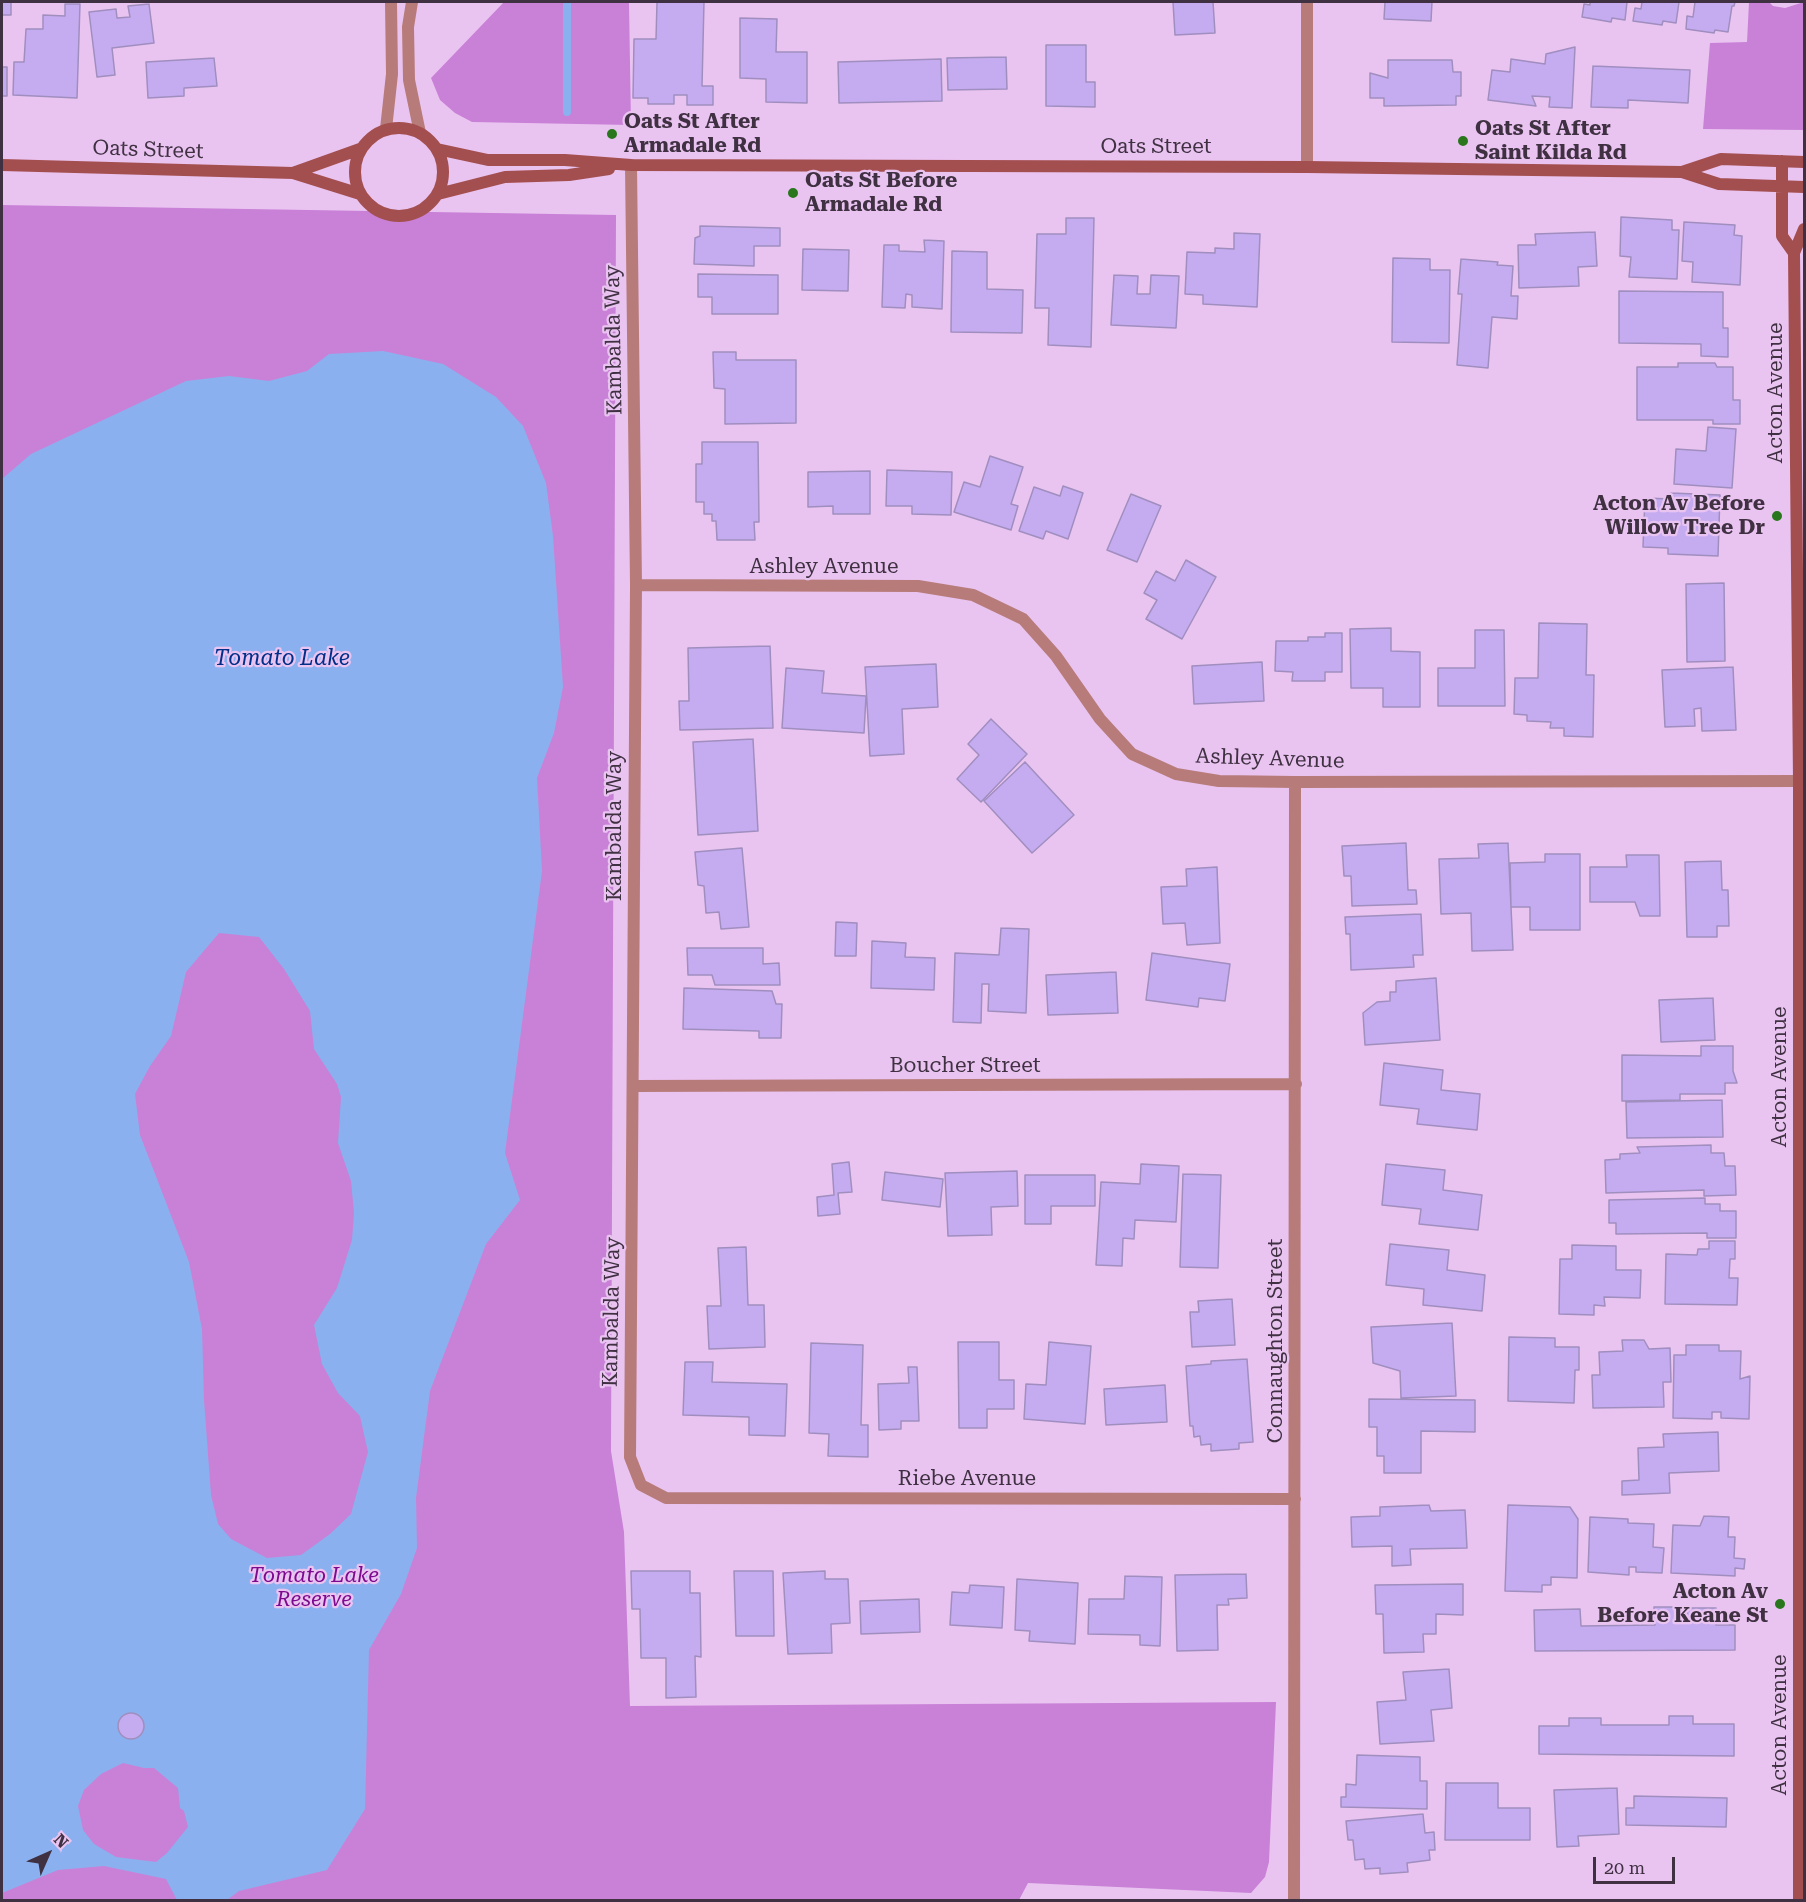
<!DOCTYPE html>
<html>
<head>
<meta charset="utf-8">
<style>
	body { margin:0 }
	#map { position:relative; width:1806px; height:1902px; overflow:hidden; background:#eac4f1; font-family:"Roboto Serif",serif }
	canvas { display:block }
	.frame { position:absolute; inset:0; border:3px solid #3f3042; pointer-events:none }
	.north { position:absolute; left:18px; top:1824px; width:60px; height:60px; -webkit-text-stroke:4px #eac4f1; paint-order:stroke; rotate:45deg; font-size:16px; font-weight:700; line-height:24px; text-align:center; color:#3f3042 }
	.north::after { content:''; display:block; margin:auto; width:21px; height:27px; background:#3f3042; clip-path:polygon(50% 0,100% 100%,50% 72%,0 100%) }
	.scale { position:absolute; left:1593px; top:1857px; width:82px; height:27px; box-sizing:border-box; border:3px solid #3f3042; border-top:0; padding-left:8px; font-size:18px; line-height:21px; white-space:nowrap; color:#3f3042; -webkit-text-stroke:4px #eac4f1; paint-order:stroke }
</style>
</head>
<body>
<div id="map">
<canvas width="1806" height="1902"></canvas>
<div class="frame"></div>
<div class="north">N</div>
<div class="scale">20 m</div>
</div>
<script>
const ctx = document.querySelector('canvas').getContext('2d');
ctx.lineJoin = 'round';
function fill(path, color) { ctx.fillStyle = color; ctx.fill(path, 'evenodd'); }
const shape = rows => new Path2D(rows.map(r => 'M' + r).join(''));
function trace(path, color, width, dash) { ctx.strokeStyle = color; ctx.lineWidth = width; ctx.lineCap = dash ? 'butt' : 'round'; ctx.setLineDash(dash || []); ctx.stroke(path); }
function write(font, color, halo, rows, align = 'center') {
  ctx.font = font + ' "Roboto Serif",serif'; ctx.lineWidth = 4.5; ctx.setLineDash([]); ctx.textBaseline = 'middle'; ctx.strokeStyle = halo; ctx.fillStyle = color; for (const [text, x, y, turn = 0] of rows) {
    ctx.save(); ctx.translate(x, y); ctx.rotate((+turn || 0) * Math.PI / 180); ctx.textAlign = isNaN(turn) ? turn : align; if (halo) ctx.strokeText(text, 0, 0); ctx.fillText(text, 0, 0); ctx.restore();
  }
}
fill(shape([
	[504,2,629,2,631,125,472,122,455,113,440,100,431,78],
	[1749,2,1769,2,1773,6,1785,8,1804,2,1804,130,1703,129,1710,43,1747,42],
	[2,205,616,215,611,1451,624,1532,630,1706,1276,1702,1269,1862,1265,1877,1251,1893,1028,1883,1019,1900,2,1900]
]), '#c981d7');
fill(shape([
	[383,351,443,364,496,397,523,426,546,483,553,536,563,687,554,733,537,778,542,871,505,1153,520,1200,486,1244,430,1391,416,1498,417,1548,401,1594,369,1650,365,1809,327,1870,239,1891,227,1900,177,1900,166,1879,104,1866,58,1870,2,1893,2,479,31,454,186,381,229,376,269,381,307,371,329,354],
	[219,933,259,937,284,969,310,1011,314,1049,337,1084,341,1097,338,1143,351,1181,354,1213,352,1240,337,1288,314,1325,322,1364,338,1393,360,1416,368,1452,351,1514,330,1534,301,1555,267,1558,231,1539,218,1524,211,1495,204,1400,202,1329,189,1262,140,1135,135,1094,150,1066,171,1036,186,972],
	[123,1763,144,1768,154,1768,178,1788,180,1808,184,1811,188,1827,167,1853,156,1862,116,1857,94,1844,83,1830,78,1806,84,1790,101,1774]
]), '#8bb0ef');
trace(shape([
	[567,2,567,112]
]), '#8bb0ef', 8);
const building = shape([
	[2,2,11,2,11,15,2,15,2,2],
	[657,2,704,2,702,86,713,86,713,105,687,105,687,95,674,95,674,104,648,104,648,98,633,98,634,39,656,39,657,2],
	[1173,2,1213,2,1215,33,1175,35,1173,2],
	[1385,2,1432,2,1431,21,1384,19,1385,2],
	[1590,2,1627,2,1625,20,1612,18,1611,22,1582,17,1584,4,1590,5,1590,2],
	[1642,2,1679,2,1676,23,1663,21,1662,25,1633,21,1635,8,1641,9,1642,2],
	[1695,2,1735,2,1734,6,1732,6,1728,32,1715,30,1714,33,1686,29,1687,16,1693,17,1695,2],
	[65,4,80,4,77,98,13,95,14,62,24,62,26,29,43,29,43,15,65,16,65,4],
	[149,4,154,43,112,48,115,75,97,77,89,12,116,9,117,18,130,17,128,6,149,4],
	[740,18,777,19,776,52,807,52,807,103,766,102,766,79,740,78,740,18],
	[1046,45,1086,45,1086,82,1095,82,1095,107,1046,106,1046,45],
	[1575,47,1572,108,1549,107,1550,97,1532,96,1536,106,1488,100,1492,70,1510,72,1511,59,1545,64,1546,54,1575,47],
	[1006,57,1007,89,948,90,947,58,1006,57],
	[214,58,217,86,184,88,184,96,148,98,146,62,214,58],
	[941,59,942,101,839,103,838,62,941,59],
	[1388,60,1452,60,1453,72,1461,72,1461,96,1456,96,1456,105,1384,106,1384,98,1370,98,1370,73,1388,78,1388,60],
	[1593,66,1690,70,1688,103,1628,100,1628,108,1591,107,1593,66],
	[2,67,7,67,7,96,2,96,2,67],
	[1621,217,1672,220,1672,230,1679,230,1677,279,1629,277,1631,257,1620,256,1621,217],
	[1066,218,1094,218,1091,347,1048,345,1049,308,1035,308,1037,234,1066,234,1066,218],
	[1684,222,1735,225,1734,235,1742,236,1740,285,1692,282,1693,262,1682,261,1684,222],
	[700,226,780,228,780,246,754,246,754,266,694,264,695,238,700,236,700,226],
	[1595,232,1597,266,1578,267,1579,286,1519,288,1518,245,1536,245,1535,234,1595,232],
	[1234,233,1260,234,1257,307,1203,304,1203,295,1185,294,1187,252,1215,253,1215,248,1234,249,1234,233],
	[924,240,944,241,942,309,912,307,912,295,906,294,905,308,882,307,884,245,899,245,899,251,925,252,924,240],
	[803,249,849,250,848,291,802,290,803,249],
	[952,251,987,252,987,289,1023,290,1022,333,951,332,952,251],
	[1393,258,1430,259,1430,270,1450,270,1449,343,1392,342,1393,258],
	[1461,259,1498,262,1497,265,1513,266,1511,296,1518,296,1517,319,1492,317,1488,368,1457,365,1462,294,1458,294,1461,259],
	[698,274,778,275,778,314,712,314,712,297,698,297,698,274],
	[1114,275,1138,276,1137,294,1150,294,1151,275,1179,276,1176,328,1111,325,1114,275],
	[1619,291,1723,292,1723,328,1728,328,1728,357,1701,356,1701,344,1619,343,1619,291],
	[713,352,736,352,736,360,796,360,796,423,725,424,725,389,714,388,713,352],
	[1678,363,1715,363,1717,367,1733,367,1733,400,1740,400,1740,424,1713,424,1713,420,1637,420,1637,367,1678,367,1678,363],
	[1708,427,1736,429,1732,488,1674,484,1676,449,1706,451,1708,427],
	[702,442,758,442,759,522,754,522,755,540,717,540,716,521,712,521,712,514,704,514,704,502,696,502,696,464,702,464,702,442],
	[990,456,1023,467,1011,504,1018,506,1011,530,954,512,964,482,980,487,990,456],
	[887,470,952,472,951,515,912,514,912,506,886,506,887,470],
	[870,471,870,514,833,514,833,506,808,507,808,472,870,471],
	[1063,486,1083,493,1068,539,1046,531,1043,539,1019,531,1034,487,1060,496,1063,486],
	[1671,493,1720,495,1718,556,1668,554,1668,548,1643,547,1645,498,1670,499,1671,493],
	[1131,494,1161,506,1137,562,1107,550,1131,494],
	[1186,560,1216,577,1182,639,1146,619,1157,600,1144,593,1156,571,1175,581,1186,560],
	[1724,583,1725,661,1687,662,1686,584,1724,583],
	[1539,623,1587,624,1586,675,1594,675,1593,737,1564,736,1564,728,1550,728,1551,722,1527,721,1527,715,1514,714,1515,678,1538,678,1539,623],
	[1391,628,1391,651,1420,652,1420,707,1383,707,1383,688,1351,688,1350,629,1391,628],
	[1475,630,1504,630,1505,706,1438,706,1438,668,1475,668,1475,630],
	[1325,633,1342,633,1342,672,1325,672,1325,681,1292,681,1293,672,1275,671,1276,641,1308,641,1308,637,1325,637,1325,633],
	[770,646,773,728,680,730,679,701,689,701,688,648,770,646],
	[1262,662,1264,701,1194,704,1192,666,1262,662],
	[936,664,938,707,902,709,904,754,870,756,865,667,936,664],
	[1733,667,1736,730,1702,731,1701,708,1694,709,1695,726,1665,727,1662,670,1733,667],
	[786,668,824,671,822,693,866,696,864,733,782,728,786,668],
	[991,719,1027,754,981,802,957,779,979,755,968,744,991,719],
	[753,739,758,831,698,835,693,742,753,739],
	[1025,762,1074,815,1032,853,984,801,1025,762],
	[1406,843,1408,890,1416,890,1417,904,1352,906,1351,876,1344,876,1342,846,1406,843],
	[1508,843,1513,950,1472,951,1471,913,1441,914,1439,859,1479,858,1478,844,1508,843],
	[742,848,749,927,721,929,719,912,706,913,704,886,698,885,695,852,742,848],
	[1545,854,1580,854,1580,930,1530,930,1530,907,1511,907,1510,863,1545,862,1545,854],
	[1626,855,1659,855,1660,916,1640,916,1635,902,1590,902,1590,867,1627,867,1626,855],
	[1721,861,1722,890,1728,890,1729,926,1717,926,1717,937,1687,937,1685,862,1721,861],
	[1217,867,1220,943,1187,945,1185,923,1163,924,1161,887,1187,886,1186,869,1217,867],
	[1421,914,1423,955,1413,955,1414,967,1351,970,1350,934,1346,934,1345,917,1421,914],
	[836,922,857,923,856,956,835,956,836,922],
	[1001,928,1029,929,1026,1013,988,1011,989,984,982,984,981,1023,953,1022,955,953,999,955,1001,928],
	[872,941,906,943,905,957,935,958,934,990,871,988,872,941],
	[687,948,763,948,763,964,779,963,780,985,715,985,712,975,688,975,687,948],
	[1152,953,1230,964,1225,1001,1199,998,1198,1007,1146,1000,1152,953],
	[1116,972,1118,1013,1048,1015,1046,975,1116,972],
	[1436,978,1440,1040,1365,1045,1363,1013,1377,1002,1390,1001,1390,992,1396,992,1396,981,1436,978],
	[684,988,772,991,776,1004,782,1004,781,1038,759,1038,759,1031,683,1029,684,988],
	[1713,998,1715,1040,1661,1042,1659,1000,1713,998],
	[1701,1046,1733,1046,1733,1071,1737,1083,1725,1083,1725,1094,1680,1094,1680,1100,1622,1101,1622,1055,1701,1056,1701,1046],
	[1384,1063,1443,1070,1441,1090,1480,1094,1477,1130,1417,1124,1419,1109,1380,1105,1384,1063],
	[1722,1100,1723,1137,1627,1138,1626,1102,1722,1100],
	[1711,1145,1711,1153,1724,1153,1725,1166,1735,1166,1736,1195,1704,1196,1704,1190,1606,1193,1605,1160,1620,1159,1620,1154,1640,1153,1637,1147,1711,1145],
	[849,1162,852,1192,838,1193,840,1214,818,1216,817,1197,834,1195,832,1164,849,1162],
	[1141,1164,1179,1166,1176,1222,1135,1220,1134,1239,1123,1238,1122,1266,1096,1265,1101,1182,1140,1184,1141,1164],
	[1386,1164,1445,1170,1443,1190,1482,1195,1478,1230,1419,1224,1421,1209,1382,1205,1386,1164],
	[1017,1171,1018,1206,991,1207,992,1235,948,1236,945,1173,1017,1171],
	[885,1172,943,1179,940,1207,882,1200,885,1172],
	[1183,1174,1221,1175,1218,1268,1180,1267,1183,1174],
	[1025,1175,1095,1175,1095,1206,1051,1206,1051,1224,1025,1224,1025,1175],
	[1705,1198,1705,1204,1720,1204,1720,1211,1736,1211,1736,1238,1707,1238,1707,1233,1616,1234,1616,1223,1609,1223,1609,1200,1705,1198],
	[1709,1241,1735,1241,1735,1259,1730,1259,1729,1278,1738,1278,1737,1305,1665,1304,1666,1254,1697,1255,1698,1249,1709,1249,1709,1241],
	[1390,1244,1449,1250,1447,1270,1485,1275,1482,1311,1423,1305,1424,1289,1386,1285,1390,1244],
	[1572,1245,1616,1246,1616,1270,1641,1270,1640,1298,1604,1297,1605,1306,1594,1305,1594,1315,1559,1314,1560,1259,1572,1259,1572,1245],
	[746,1247,748,1305,764,1305,765,1347,709,1349,707,1306,721,1306,718,1248,746,1247],
	[1232,1299,1235,1345,1192,1347,1190,1312,1199,1312,1198,1301,1232,1299],
	[1452,1323,1456,1396,1401,1398,1400,1371,1373,1363,1371,1327,1452,1323],
	[1509,1337,1555,1338,1555,1347,1579,1347,1579,1370,1575,1370,1574,1403,1508,1401,1509,1337],
	[1622,1340,1644,1340,1649,1349,1670,1348,1671,1382,1663,1382,1664,1407,1593,1408,1592,1375,1600,1375,1599,1352,1623,1351,1622,1340],
	[958,1342,999,1342,999,1380,1014,1380,1014,1409,987,1409,987,1428,959,1428,958,1342],
	[1049,1342,1091,1346,1085,1424,1024,1419,1026,1384,1046,1385,1049,1342],
	[811,1343,863,1345,861,1425,868,1425,868,1457,828,1456,829,1434,809,1433,811,1343],
	[1686,1345,1719,1345,1719,1351,1741,1351,1740,1379,1750,1376,1749,1419,1721,1418,1721,1412,1712,1412,1712,1419,1673,1418,1674,1355,1686,1355,1686,1345],
	[1247,1359,1253,1442,1239,1443,1239,1449,1211,1451,1211,1444,1201,1445,1200,1436,1194,1437,1193,1426,1190,1426,1186,1366,1211,1364,1211,1361,1247,1359],
	[685,1362,713,1362,712,1382,787,1384,785,1436,749,1435,749,1417,683,1415,685,1362],
	[908,1367,917,1367,919,1421,901,1421,901,1429,879,1430,878,1384,909,1383,908,1367],
	[1165,1385,1167,1422,1106,1425,1104,1389,1165,1385],
	[1369,1399,1475,1400,1475,1432,1421,1431,1421,1473,1384,1473,1384,1456,1377,1456,1377,1427,1369,1427,1369,1399],
	[1718,1432,1719,1471,1669,1473,1670,1493,1622,1495,1622,1481,1639,1480,1638,1448,1664,1447,1663,1434,1718,1432],
	[1429,1505,1431,1511,1465,1510,1467,1548,1410,1549,1411,1565,1392,1566,1392,1546,1352,1547,1351,1517,1380,1516,1380,1507,1429,1505],
	[1508,1505,1570,1507,1578,1519,1577,1578,1551,1577,1551,1585,1542,1585,1542,1592,1505,1591,1508,1505],
	[1704,1516,1729,1517,1728,1537,1735,1537,1734,1558,1745,1559,1744,1569,1735,1568,1735,1576,1671,1573,1673,1525,1700,1526,1704,1516],
	[1590,1517,1628,1519,1628,1523,1654,1524,1653,1547,1664,1548,1662,1573,1636,1572,1636,1567,1629,1567,1629,1575,1588,1572,1590,1517],
	[631,1571,690,1571,690,1593,700,1593,701,1657,695,1656,696,1697,666,1698,666,1658,641,1658,640,1609,632,1609,631,1571],
	[734,1571,773,1571,774,1636,736,1636,734,1571],
	[825,1571,825,1579,848,1579,850,1623,831,1624,832,1653,788,1654,783,1573,825,1571],
	[1246,1574,1247,1598,1228,1599,1229,1605,1217,1605,1218,1650,1177,1651,1175,1575,1246,1574],
	[1125,1576,1162,1577,1160,1646,1140,1645,1140,1635,1088,1634,1089,1599,1124,1599,1125,1576],
	[1017,1579,1078,1583,1075,1644,1029,1641,1030,1631,1015,1630,1017,1579],
	[1463,1584,1463,1615,1436,1614,1436,1634,1423,1634,1424,1652,1384,1653,1383,1614,1376,1614,1375,1585,1463,1584],
	[970,1585,1004,1587,1002,1628,950,1625,952,1592,969,1593,970,1585],
	[919,1599,920,1632,861,1634,860,1601,919,1599],
	[1654,1607,1677,1607,1677,1623,1688,1623,1687,1608,1716,1608,1716,1625,1735,1625,1735,1650,1535,1651,1534,1610,1580,1609,1581,1626,1655,1625,1654,1607],
	[1449,1669,1452,1708,1431,1710,1434,1741,1380,1744,1377,1702,1406,1700,1403,1672,1449,1669],
	'118 1726a13 13 0 1 1 26 0a13 13 0 1 1-26 0Z',
	[1669,1716,1693,1716,1693,1724,1734,1724,1734,1756,1539,1754,1539,1726,1569,1726,1569,1718,1601,1718,1601,1725,1669,1725,1669,1716],
	[1357,1755,1420,1757,1420,1781,1427,1781,1427,1809,1341,1807,1341,1797,1346,1797,1346,1784,1356,1785,1357,1755],
	[1446,1783,1498,1783,1498,1808,1530,1808,1530,1840,1445,1840,1446,1783],
	[1617,1788,1619,1834,1578,1836,1579,1846,1557,1847,1554,1790,1617,1788],
	[1634,1796,1727,1798,1726,1827,1626,1825,1626,1808,1634,1808,1634,1796],
	[1423,1814,1425,1833,1434,1832,1435,1850,1429,1850,1430,1860,1407,1863,1408,1872,1380,1874,1380,1868,1365,1869,1364,1859,1355,1860,1353,1840,1348,1840,1346,1821,1423,1814]
]);
fill(building, '#c5acf1');
trace(building, '#a08ebf', 1.5);
trace(shape([
	[412,2,408,27,409,80,420,133],
	[386,129,392,74,391,2],
	[631,165,636,585,630,1457,641,1485,666,1498,1295,1499],
	[1307,167,1307,2],
	[636,585,918,586,973,595,1023,619,1056,656,1100,719,1132,754,1176,774,1219,781,1295,782,1799,781],
	[634,1086,1296,1084],
	[1294,1900,1295,782]
]), '#b77c7a', 12);
trace(shape([
	'355 172a44 44 0 1 1 88 0a44 44 0 1 1-88 0Z',
	[437,149,488,160,565,160,631,165,1307,167,1682,172,1719,184,1804,187],
	[1782,161,1782,236,1794,253],
	[2,165,293,173,360,194],
	[1682,172,1721,159,1804,162],
	[293,173,360,149],
	[438,194,505,177,569,175,609,169],
	[1799,1900,1799,781,1794,253,1804,229]
]), '#a44f4f', 12);
for (const [x, y, r, color] of [
	[612,134,6,"#29761d"],
	[1463,141,6,"#29761d"],
	[793,193,6,"#29761d"],
	[1777,516,6,"#29761d"],
	[1780,1604,6,"#29761d"]
]) { const dot = new Path2D(); dot.arc(x, y, r, 0, 2 * Math.PI); ctx.fillStyle = color; ctx.fill(dot); trace(dot, '#eac4f1', 2); }
write('bold 21px', '#3f3042', '#eac4f1', [
	["Oats St After",624,122],
	["Armadale Rd",624,146],
	["Oats St After",1475,129],
	["Saint Kilda Rd",1475,153],
	["Oats St Before",805,181],
	["Armadale Rd",805,205],
	["Acton Av Before",1765,504,"right"],
	["Willow Tree Dr",1765,528,"right"],
	["Acton Av",1768,1592,"right"],
	["Before Keane St",1768,1616,"right"]
], 'left');
write('21px', '#3f3042', '#eac4f1', [
	["Oats Street",1156,147],
	["Oats Street",148,150,2],
	["Kambalda Way",614,340,-91],
	["Acton Avenue",1776,393,-90],
	["Ashley Avenue",824,567],
	["Ashley Avenue",1270,759,2],
	["Kambalda Way",615,826,-90],
	["Boucher Street",965,1066],
	["Acton Avenue",1780,1077,-90],
	["Kambalda Way",612,1312,-89],
	["Connaughton Street",1276,1341,-90],
	["Riebe Avenue",967,1479],
	["Acton Avenue",1780,1725,-90]
]);
write('italic 21px', '#7c0a8e', '#eac4f1', [
	["Tomato Lake",314,1576],
	["Reserve",314,1600]
]);
write('italic 22px', '#002f89', '#eac4f1', [
	["Tomato Lake",282,659]
]);
</script>
</body>
</html>
